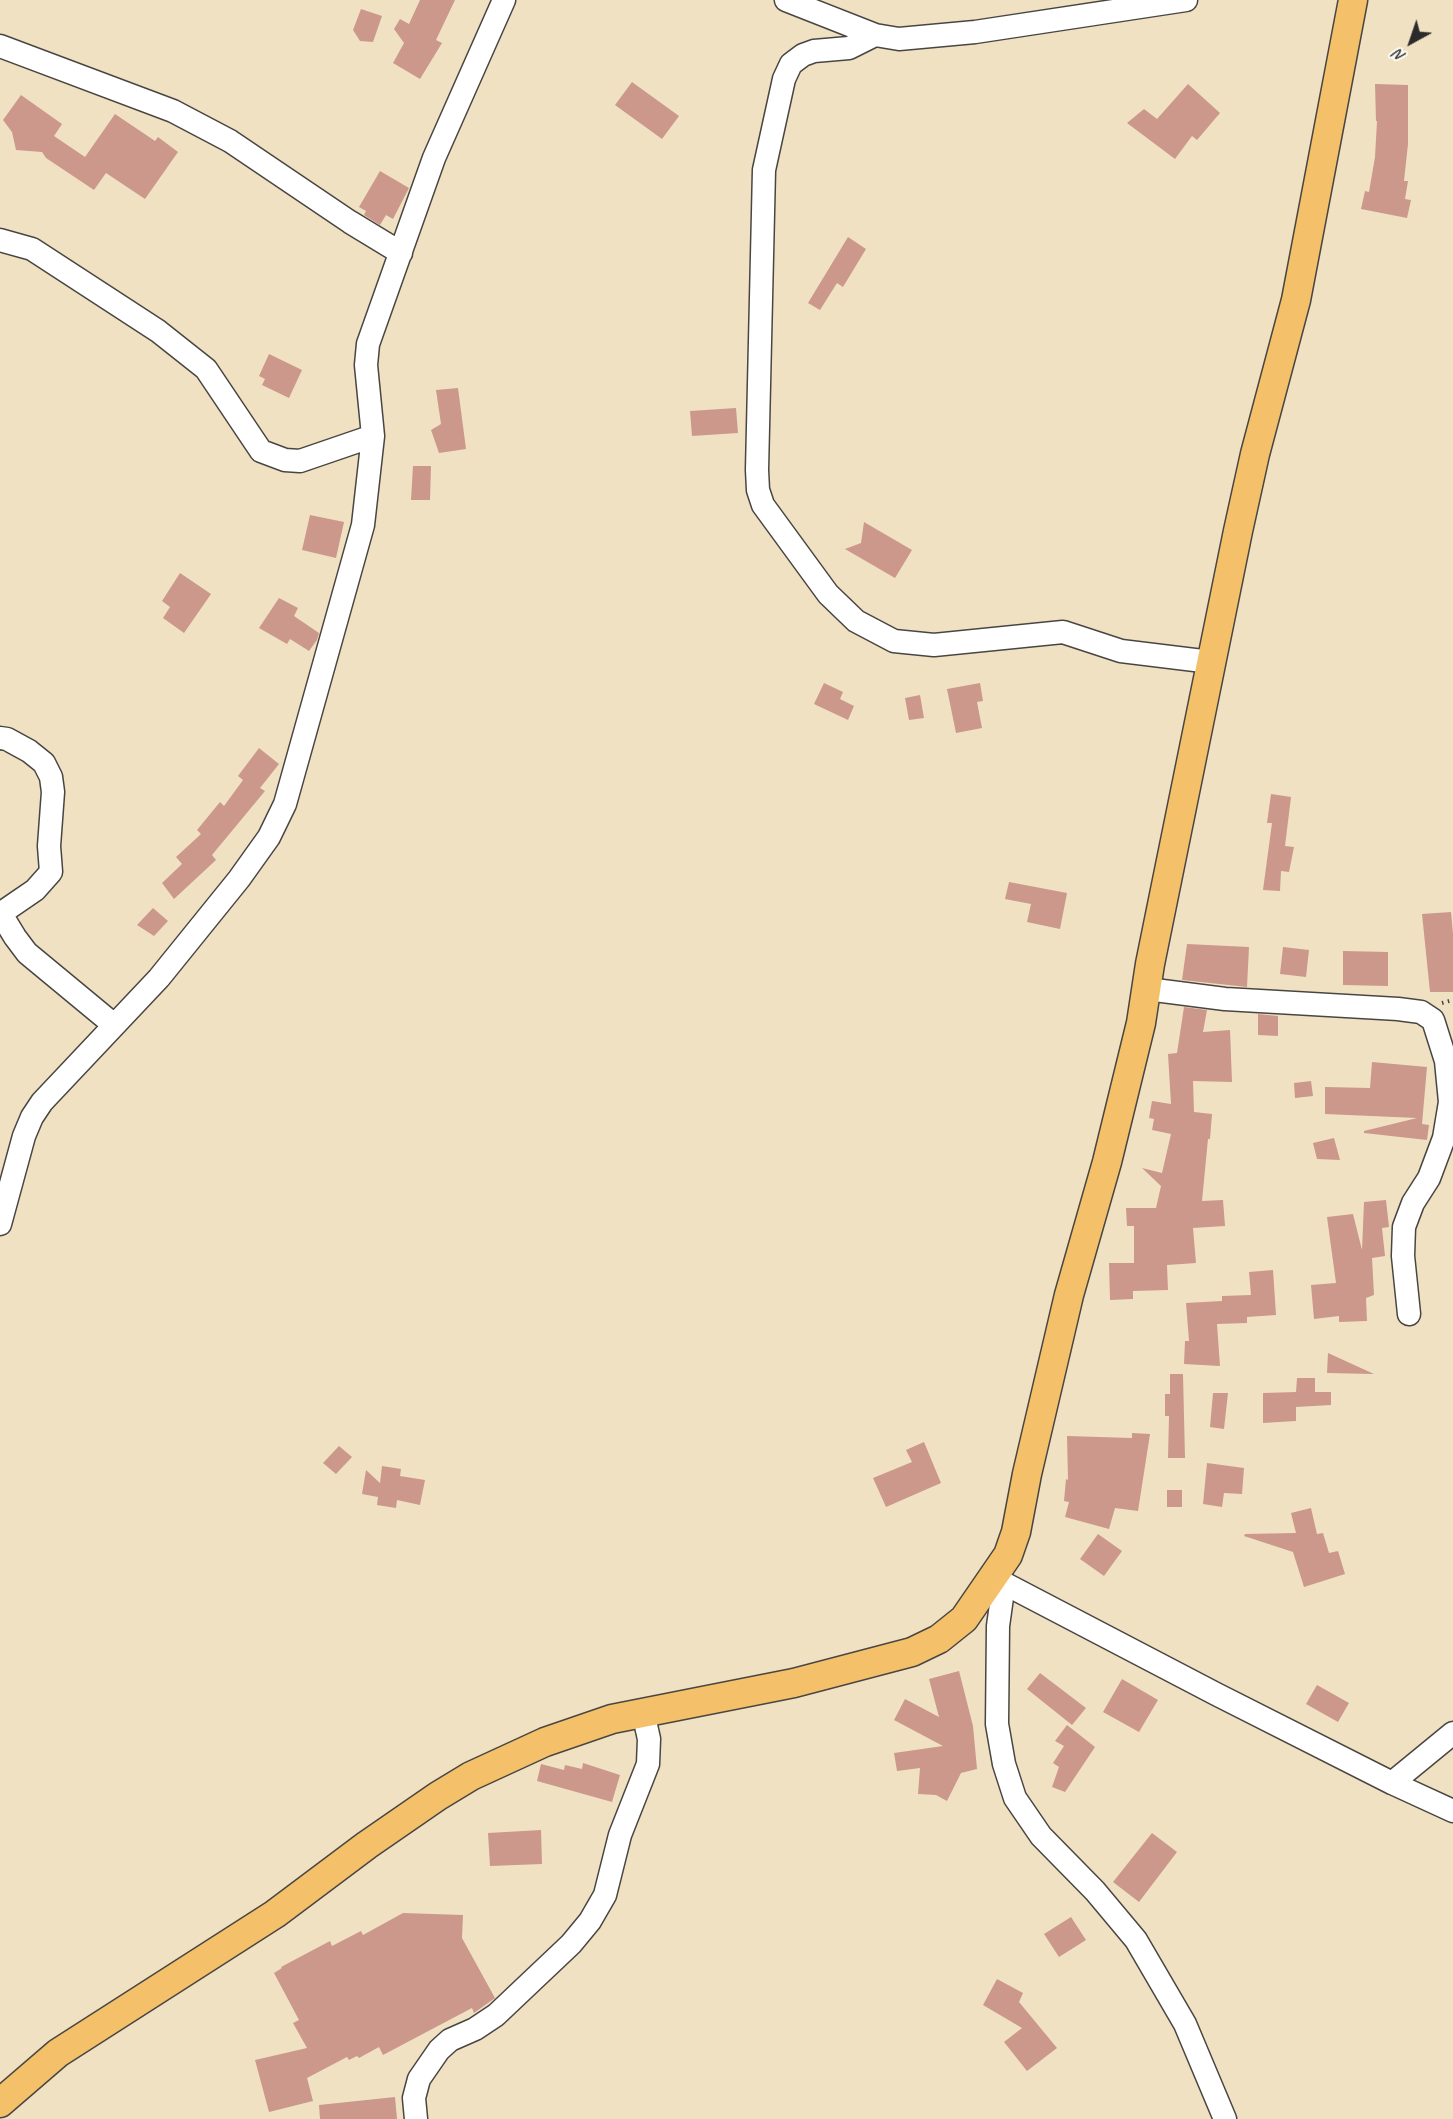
<!DOCTYPE html>
<html>
<head>
<meta charset="utf-8">
<style>
	body { margin:0 }
	#map { position:relative; width:1453px; height:2119px; overflow:hidden; background:#f1e1c3; font-family:Caveat,sans-serif }
	canvas { display:block }
	.north { position:absolute; left:1381px; top:12px; width:60px; height:60px; -webkit-text-stroke:4px #fdfcf7; paint-order:stroke; rotate:220deg; font-size:16px; font-weight:700; line-height:24px; text-align:center; color:#2b2b2b }
	.north::after { content:''; display:block; margin:auto; width:21px; height:27px; background:#2b2b2b; clip-path:polygon(50% 0,100% 100%,50% 72%,0 100%) }
</style>
</head>
<body>
<div id="map">
<canvas width="1453" height="2119"></canvas>
<div class="north">N</div>
</div>
<script>
const ctx = document.querySelector('canvas').getContext('2d');
ctx.lineJoin = 'round';
function fill(path, color) { ctx.fillStyle = color; ctx.fill(path, 'evenodd'); }
const shape = rows => new Path2D(rows.map(r => 'M' + r).join(''));
function trace(path, color, width, dash) { ctx.strokeStyle = color; ctx.lineWidth = width; ctx.lineCap = dash ? 'butt' : 'round'; ctx.setLineDash(dash || []); ctx.stroke(path); }
fill(shape([
	[420,0,455,0,436,40,442,43,420,79,393,63,404,43,394,29,400,19,409,24],
	[361,9,382,16,373,42,360,41,353,30],
	[632,82,679,116,662,139,615,105],
	[1188,84,1220,113,1197,140,1192,136,1175,159,1127,123,1144,109,1157,119],
	[1375,84,1408,85,1408,144,1404,181,1408,181,1405,199,1411,200,1407,218,1361,209,1365,191,1369,192,1375,157,1377,121,1376,121],
	[21,95,62,124,54,136,85,157,115,114,155,141,158,137,178,152,145,199,106,173,94,190,46,158,42,152,16,150,12,132,3,120],
	[380,171,409,188,393,219,386,215,380,225,364,215,366,211,359,207],
	[848,237,866,249,843,287,837,283,820,310,808,303],
	[269,354,302,370,289,398,262,385,265,379,259,376],
	[458,388,466,449,439,453,431,430,441,424,436,390],
	[736,408,738,433,692,436,690,411],
	[413,466,431,466,430,500,411,500],
	[310,515,344,522,336,558,302,550],
	[864,522,912,550,895,578,845,549,861,543],
	[180,573,211,594,184,633,163,618,170,607,162,601],
	[279,598,298,608,294,616,319,633,317,640,309,651,290,639,287,644,259,628],
	[824,683,843,692,840,699,854,706,848,720,814,704],
	[980,683,983,701,977,702,982,728,956,733,947,689],
	[920,695,924,718,909,720,905,698],
	[259,748,279,764,260,788,265,791,212,855,216,860,174,899,162,883,182,864,176,857,201,834,197,830,220,802,224,806,243,780,238,776],
	[1271,794,1291,797,1285,846,1294,847,1289,872,1281,871,1280,891,1263,890,1272,823,1267,823],
	[1009,882,1067,893,1060,929,1027,922,1031,904,1005,899],
	[153,908,168,921,154,936,137,925],
	[1451,912,1453,934,1453,992,1430,992,1422,914],
	[1187,944,1249,947,1247,987,1182,980],
	[1283,947,1309,950,1306,977,1280,974],
	[1343,951,1388,952,1388,986,1343,985],
	[1184,1007,1207,1010,1203,1032,1230,1030,1232,1082,1193,1081,1194,1112,1212,1114,1210,1139,1208,1139,1202,1201,1223,1200,1225,1226,1193,1228,1196,1263,1167,1265,1168,1290,1133,1291,1133,1299,1110,1300,1109,1263,1134,1263,1134,1226,1127,1226,1126,1208,1156,1208,1161,1186,1142,1168,1162,1173,1171,1134,1152,1130,1154,1119,1149,1118,1152,1101,1171,1104,1168,1054,1177,1053],
	[1258,1014,1278,1016,1278,1036,1258,1035],
	[1372,1062,1427,1067,1422,1124,1429,1125,1427,1140,1364,1133,1364,1131,1417,1118,1325,1114,1325,1087,1370,1088],
	[1311,1081,1313,1096,1295,1098,1294,1083],
	[1334,1138,1340,1160,1317,1159,1313,1143],
	[1386,1200,1389,1227,1382,1228,1385,1256,1372,1258,1374,1295,1366,1298,1367,1321,1339,1322,1339,1316,1314,1319,1311,1285,1336,1283,1327,1217,1353,1214,1362,1250,1364,1202],
	[1273,1270,1276,1315,1247,1317,1247,1323,1217,1324,1220,1366,1184,1364,1185,1341,1189,1341,1186,1303,1222,1301,1222,1296,1251,1295,1249,1272],
	[1328,1353,1374,1374,1327,1373],
	[1170,1374,1183,1374,1185,1458,1168,1458,1169,1416,1165,1416,1165,1394,1170,1394],
	[1297,1378,1315,1378,1315,1392,1331,1392,1331,1405,1296,1407,1296,1421,1263,1423,1263,1393,1296,1392],
	[1213,1393,1228,1393,1224,1429,1210,1427],
	[1132,1433,1150,1434,1138,1511,1115,1508,1109,1529,1065,1517,1069,1502,1064,1501,1066,1479,1068,1480,1067,1436,1132,1438],
	[924,1442,941,1483,886,1507,873,1478,912,1462,906,1450],
	[339,1446,352,1457,336,1474,323,1463],
	[1207,1463,1244,1468,1242,1494,1224,1493,1222,1507,1203,1504],
	[382,1466,401,1469,400,1476,425,1480,420,1505,397,1500,396,1508,377,1505,378,1497,362,1494,366,1470,380,1483],
	[1167,1490,1182,1490,1182,1507,1167,1507],
	[1311,1508,1317,1534,1323,1533,1329,1553,1338,1551,1345,1574,1304,1587,1293,1552,1244,1536,1245,1534,1296,1533,1291,1513],
	[1098,1534,1122,1551,1104,1576,1080,1559],
	[959,1671,973,1726,977,1769,961,1773,947,1801,936,1795,918,1794,920,1768,897,1771,894,1753,943,1746,894,1720,905,1699,939,1717,929,1679],
	[1040,1673,1086,1708,1072,1725,1027,1689],
	[1122,1679,1158,1700,1139,1732,1103,1712],
	[1317,1685,1349,1703,1338,1722,1306,1704],
	[1067,1725,1095,1747,1065,1792,1052,1787,1059,1767,1053,1763,1064,1746,1055,1741],
	[583,1763,620,1775,612,1802,537,1781,541,1764,564,1770,565,1765,582,1769],
	[541,1830,542,1864,490,1866,488,1833],
	[1152,1833,1177,1852,1139,1902,1113,1882],
	[403,1913,463,1915,462,1938,495,1998,474,2013,472,2008,383,2055,379,2047,359,2058,357,2056,349,2060,347,2057,307,2078,313,2101,269,2112,255,2060,307,2048,293,2023,299,2020,274,1973,282,1968,281,1967,330,1941,332,1946,361,1931,363,1935],
	[1071,1917,1086,1940,1059,1957,1044,1934],
	[997,1979,1023,1993,1019,2002,1057,2048,1027,2071,1004,2042,1022,2028,983,2005],
	[395,2097,397,2119,320,2119,319,2105]
]), '#cb988b');
const minor = shape([
	[786,0,875,35,899,39,975,32,1186,0],
	[875,35,849,48,814,51,803,55,791,64,784,79,764,170,757,470,758,490,763,505,828,594,856,621,894,641,934,645,1063,632,1121,651,1211,662],
	[0,46,173,111,230,141,350,222,401,253],
	[0,240,32,249,158,331,206,369,261,451,285,460,300,461,373,436],
	[0,738,7,739,29,751,44,763,51,777,53,792,49,846,51,872,35,890,0,914],
	[1,914,15,937,27,953,114,1025],
	[1147,989,1225,999,1398,1009,1421,1012,1433,1020,1446,1061,1450,1102,1444,1138,1429,1178,1413,1203,1404,1227,1403,1256,1409,1314],
	[0,1224,24,1136,32,1117,42,1102,159,978,239,879,269,837,285,804,363,525,373,436,366,365,368,344,434,158,504,0],
	[992,1577,1216,1694,1392,1783,1453,1811],
	[1004,1583,998,1626,997,1724,1004,1764,1015,1798,1041,1836,1095,1891,1136,1940,1185,2024,1225,2119],
	[1392,1783,1453,1733],
	[416,2119,414,2098,419,2079,439,2050,450,2040,475,2029,496,2015,571,1944,590,1921,605,1895,620,1835,648,1764,649,1739,643,1712]
]);
const major = shape([
	[0,2103,58,2053,275,1914,367,1845,438,1796,471,1776,545,1742,612,1719,794,1683,912,1652,939,1639,964,1619,1008,1555,1016,1532,1027,1474,1069,1295,1107,1162,1141,1023,1150,964,1238,531,1255,454,1296,300,1353,0]
]);
trace(minor, '#494642', 25);
trace(major, '#494642', 31);
trace(shape([
	[1442,1003,1453,1000]
]), '#494642', 4, [1.5, 4.5]);
trace(minor, '#fff', 22);
trace(major, '#f4c16a', 28);
</script>
</body>
</html>
